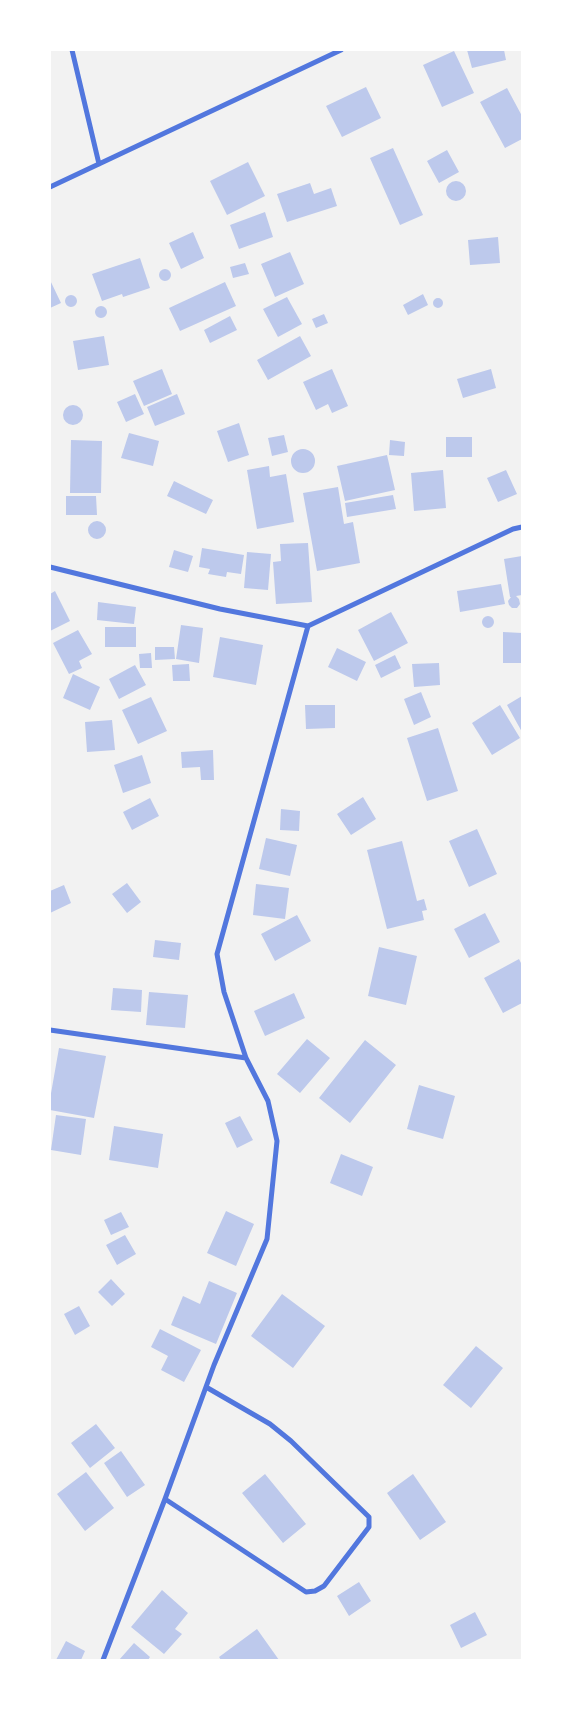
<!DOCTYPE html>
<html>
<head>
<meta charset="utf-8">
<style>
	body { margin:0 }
	#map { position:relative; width:572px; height:1710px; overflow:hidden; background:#f2f2f2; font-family:Helvetica,sans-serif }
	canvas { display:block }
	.frame { position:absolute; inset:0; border:51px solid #fff; pointer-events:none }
</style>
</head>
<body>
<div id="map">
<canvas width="572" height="1710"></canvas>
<div class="frame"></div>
</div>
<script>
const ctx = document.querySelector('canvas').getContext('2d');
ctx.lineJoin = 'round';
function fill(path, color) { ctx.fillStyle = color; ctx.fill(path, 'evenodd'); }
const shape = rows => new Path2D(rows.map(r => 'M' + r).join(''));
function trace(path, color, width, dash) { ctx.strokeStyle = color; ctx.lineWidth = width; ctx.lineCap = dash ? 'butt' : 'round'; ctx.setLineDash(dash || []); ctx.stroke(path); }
fill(shape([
	[467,50,504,50,506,60,472,68],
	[454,51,474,93,442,107,423,65],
	[366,87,381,118,342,137,326,106],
	[507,88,522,116,522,139,505,148,480,102],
	[393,148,423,215,400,225,370,158],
	[447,150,459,172,439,183,427,161],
	[248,162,265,196,227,215,210,181],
	'446 191a10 10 0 1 1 20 0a10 10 0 1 1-20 0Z',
	[310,183,314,194,331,188,337,206,287,222,277,194],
	[265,212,273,237,239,249,230,225],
	[193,232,204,258,181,269,169,243],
	[498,237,500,263,470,265,468,240],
	[290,252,304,284,275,297,261,264],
	[140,258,150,288,123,297,122,294,102,301,92,274],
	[245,263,249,274,233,278,230,267],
	'159 275a6 6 0 1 1 12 0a6 6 0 1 1-12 0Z',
	[50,280,61,303,50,308],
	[225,282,236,306,180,331,169,308],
	[423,294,428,305,408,315,403,305],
	'65 301a6 6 0 1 1 12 0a6 6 0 1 1-12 0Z',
	[287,297,302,324,278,337,263,309],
	'433 303a5 5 0 1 1 10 0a5 5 0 1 1-10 0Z',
	'95 312a6 6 0 1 1 12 0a6 6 0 1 1-12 0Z',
	[324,314,328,323,316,328,312,319],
	[230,316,237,330,210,343,204,330],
	[104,336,109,365,78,370,73,341],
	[300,336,311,356,268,380,257,360],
	[162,369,172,394,144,406,133,381],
	[332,369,348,406,332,413,328,404,316,410,303,382],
	[491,369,496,388,463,398,457,379],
	[135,394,144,414,126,422,117,402],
	[177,394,185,414,155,426,147,407],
	'63 415a10 10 0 1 1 20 0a10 10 0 1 1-20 0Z',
	[239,423,249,455,228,462,217,431],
	[129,433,159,441,153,466,121,458],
	[284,435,288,452,272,456,268,438],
	[446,437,472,437,472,457,446,457],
	[71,440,102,441,101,493,70,493],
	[390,440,405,442,404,456,389,455],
	'291 461a12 12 0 1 1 24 0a12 12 0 1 1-24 0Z',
	[387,455,395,490,345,501,337,466],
	[269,466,270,477,286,474,294,522,257,529,247,470],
	[443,470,446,508,414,511,411,473],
	[506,470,517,494,498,502,487,478],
	[174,481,213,500,206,514,167,496],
	[338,487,344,524,353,522,360,563,317,571,303,493],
	[393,495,396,509,347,517,345,503],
	[66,496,96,496,97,515,66,515],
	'88 530a9 9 0 1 1 18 0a9 9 0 1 1-18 0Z',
	[308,543,312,602,276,604,273,562,281,561,280,544],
	[202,548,244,555,241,574,227,572,226,577,208,574,210,569,199,567],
	[174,550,193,556,188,572,169,567],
	[247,552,271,554,268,590,244,588],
	[522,556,522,595,516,596,519,599,520,604,517,608,512,608,509,605,508,601,511,597,510,597,504,559],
	[501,584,505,604,460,612,457,591],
	[55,591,70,621,50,631,50,594],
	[98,602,136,607,134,624,97,620],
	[391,612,408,643,374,661,358,630],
	'482 622a6 6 0 1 1 12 0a6 6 0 1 1-12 0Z',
	[181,625,203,628,199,663,176,659],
	[105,627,136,627,136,647,105,647],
	[78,630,92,654,79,661,82,668,69,674,53,643],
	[503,632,522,633,522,663,503,663],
	[220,637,263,645,256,685,213,677],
	[155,647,174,647,175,659,155,660],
	[337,648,366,662,357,681,328,667],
	[151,653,152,668,140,668,139,654],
	[395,655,401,668,381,678,375,665],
	[439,663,440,685,414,687,412,664],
	[189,664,190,681,173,681,172,665],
	[135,665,146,685,119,699,109,679],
	[73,674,100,687,90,710,63,698],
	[421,692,431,717,414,725,404,699],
	[522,696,522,732,507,705],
	[151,697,167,731,138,744,122,710],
	[305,705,335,705,335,728,306,729],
	[500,705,520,738,492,755,472,723],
	[112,720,115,750,87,752,85,722],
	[438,728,458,791,427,801,407,738],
	[213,750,214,780,201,780,200,767,182,768,181,752],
	[142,755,151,783,123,793,114,765],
	[363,797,376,819,351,835,337,814],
	[150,798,159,816,132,830,123,812],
	[281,809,300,811,299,831,280,830],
	[477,829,497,874,469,887,449,841],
	[266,838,297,845,290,876,259,869],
	[402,841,417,901,424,899,427,910,422,911,424,920,387,929,367,850],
	[127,883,141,902,127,913,112,894],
	[256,884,289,888,285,919,253,915],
	[64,885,71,903,50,913,50,891],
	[485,913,500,942,469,958,454,929],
	[297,915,311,941,275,961,261,934],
	[155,940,181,943,179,960,153,957],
	[379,947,417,956,406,1005,368,996],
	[519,959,522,965,522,1003,503,1013,484,978],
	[113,988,142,990,141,1012,111,1010],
	[149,992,188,995,185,1028,146,1025],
	[294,993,305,1018,265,1036,254,1011],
	[307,1039,330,1058,300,1093,277,1074],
	[365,1040,396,1065,350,1123,319,1098],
	[59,1048,106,1056,94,1118,50,1110,50,1099],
	[419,1085,455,1096,443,1139,407,1129],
	[56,1115,86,1119,81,1155,51,1150],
	[240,1116,253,1140,237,1148,225,1123],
	[114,1126,163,1134,158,1168,109,1160],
	[341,1154,373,1167,362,1196,330,1183],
	[226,1211,254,1224,236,1266,207,1253],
	[121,1212,129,1227,111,1235,104,1220],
	[125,1235,136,1254,117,1265,106,1245],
	[111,1279,125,1294,112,1306,98,1292],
	[209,1281,237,1293,216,1344,171,1325,183,1296,200,1304],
	[282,1294,325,1326,293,1368,251,1336],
	[79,1306,90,1326,75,1335,64,1314],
	[160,1329,201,1350,184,1382,161,1370,168,1356,151,1347],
	[476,1346,503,1368,471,1408,443,1385],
	[96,1424,115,1448,90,1468,71,1443],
	[121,1451,145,1485,127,1497,104,1463],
	[86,1472,114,1508,85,1531,57,1494],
	[265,1474,306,1524,283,1543,242,1493],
	[413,1474,446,1522,420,1540,387,1493],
	[359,1582,371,1601,349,1616,337,1596],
	[162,1590,188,1613,175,1629,182,1634,164,1654,131,1627],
	[475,1612,487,1635,461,1648,450,1625],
	[257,1629,279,1660,221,1660,219,1657],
	[66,1641,85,1651,81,1660,56,1660],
	[134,1643,150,1657,148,1660,119,1660]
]), '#bdc9ec');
trace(shape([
	[72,50,99,164],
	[50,187,341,50],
	[50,567,220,609,308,626,513,529,522,527],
	[50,1030,246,1058],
	[165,1499,306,1592,315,1591,324,1586,369,1527,369,1517,291,1441,270,1424,206,1387],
	[103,1660,165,1499,214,1365,267,1239,277,1141,268,1101,246,1058,224,992,217,954,308,626]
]), '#5277de', 5);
</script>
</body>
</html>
